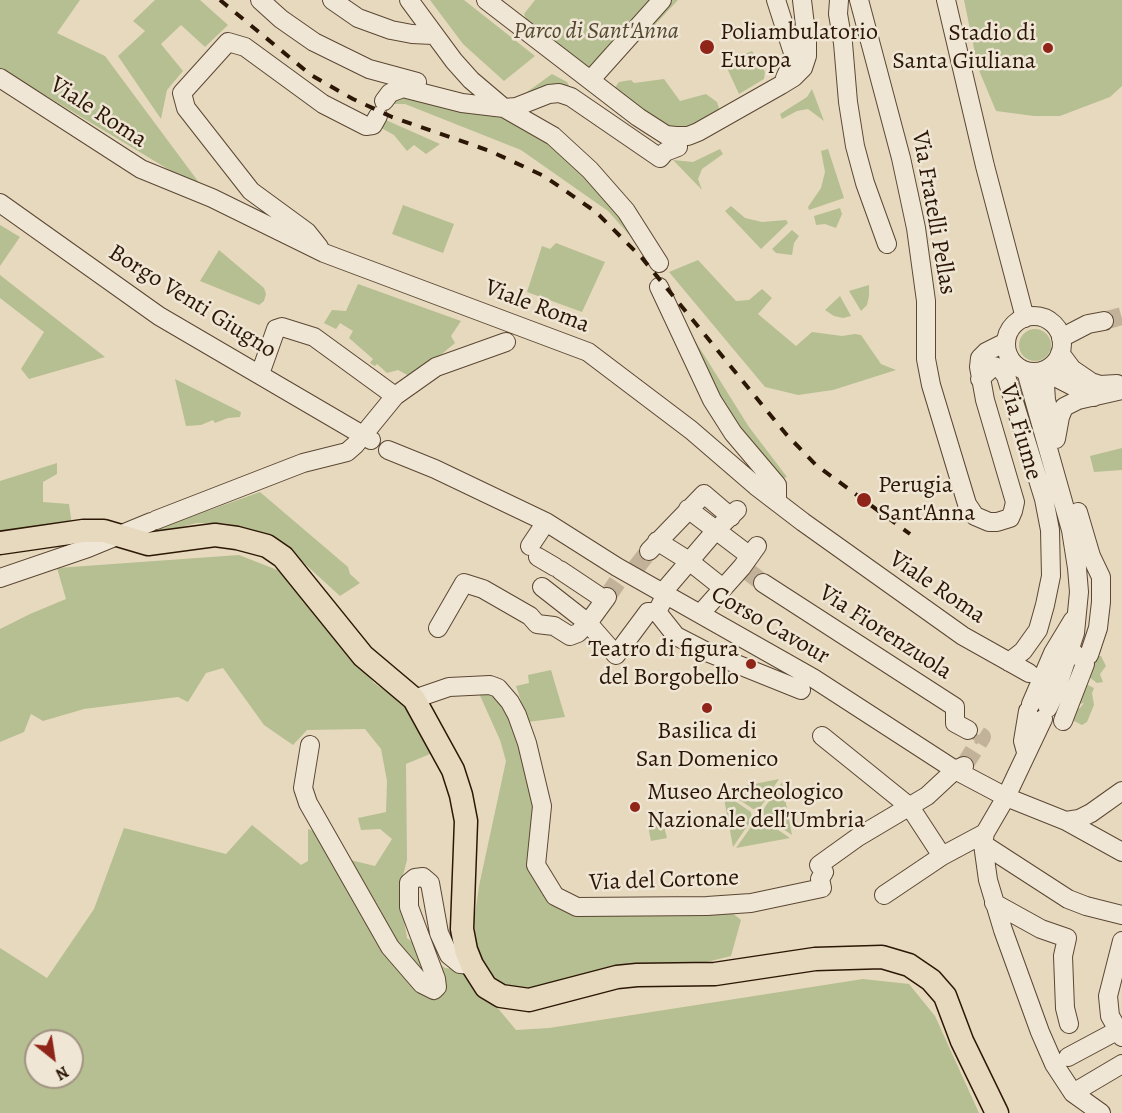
<!DOCTYPE html>
<html>
<head>
<meta charset="utf-8">
<style>
	body { margin:0 }
	#map { position:relative; width:1122px; height:1113px; overflow:hidden; background:#e7d9be; font-family:Alegreya,serif }
	canvas { display:block }
	.north { position:absolute; left:24px; top:1029px; width:60px; height:60px; box-sizing:border-box; background:#efe6d5; border:2px solid #a19382; border-radius:50%; rotate:150deg; font-size:16px; font-weight:700; line-height:24px; text-align:center; color:#2c1605 }
	.north::after { content:''; display:block; margin:auto; width:21px; height:27px; background:#8f2418; clip-path:polygon(50% 0,100% 100%,50% 72%,0 100%) }
</style>
</head>
<body>
<div id="map">
<canvas width="1122" height="1113"></canvas>
<div class="north">N</div>
</div>
<script>
const ctx = document.querySelector('canvas').getContext('2d');
ctx.lineJoin = 'round';
function fill(path, color) { ctx.fillStyle = color; ctx.fill(path, 'evenodd'); }
const shape = rows => new Path2D(rows.map(r => 'M' + r).join(''));
function trace(path, color, width, dash) { ctx.strokeStyle = color; ctx.lineWidth = width; ctx.lineCap = dash ? 'butt' : 'round'; ctx.setLineDash(dash || []); ctx.stroke(path); }
function write(font, color, halo, rows, align = 'center') {
  ctx.font = font + ' Alegreya,serif'; ctx.lineWidth = 5; ctx.setLineDash([]); ctx.textBaseline = 'middle'; ctx.strokeStyle = halo; ctx.fillStyle = color; for (const [text, x, y, turn = 0] of rows) {
    ctx.save(); ctx.translate(x, y); ctx.rotate((+turn || 0) * Math.PI / 180); ctx.textAlign = isNaN(turn) ? turn : align; if (halo) ctx.strokeText(text, 0, 0); ctx.fillText(text, 0, 0); ctx.restore();
  }
}
fill(shape([
	[0,0,80,0,57,33,105,56,206,192,0,68],
	[155,0,200,0,228,25,205,47,181,25,161,44,183,71,167,90,161,119,118,56,145,31,133,21],
	[430,0,464,0,535,56,504,81,463,44],
	[535,0,678,0,651,29,595,74,526,19,524,14],
	[964,0,1122,0,1122,86,1110,97,1060,116,1034,116,996,111,978,68],
	[752,51,765,72,764,79,739,94,726,66,735,58],
	[552,74,567,82,574,95,509,105],
	[664,79,680,101,706,94,717,102,719,108,716,113,684,129,668,129,614,89,619,82,631,80,634,83],
	[812,89,824,121,808,109,797,111,782,119,780,114,807,97],
	[400,94,506,114,546,137,593,179,649,257,608,211,521,150,405,104,391,104],
	[379,117,440,144,426,154,414,145,407,151,394,135,376,125],
	[720,149,723,154,702,169,698,179,702,190,673,160,693,162],
	[828,149,844,198,809,210,808,207,821,188,825,172,821,151],
	[403,205,454,224,443,253,392,234],
	[731,206,745,218,762,222,786,220,788,223,761,249,725,211],
	[840,208,842,214,836,228,825,224,816,225,814,216],
	[0,225,20,237,0,266],
	[792,230,799,236,794,243,792,255,776,253,772,249],
	[556,243,605,262,582,312,527,292,542,246,550,249],
	[219,250,264,288,266,294,264,301,259,305,200,281],
	[698,260,736,301,749,300,762,289,772,298,758,314,796,346,812,332,842,336,855,334,861,335,881,364,896,370,833,390,798,395,765,387,669,272],
	[0,275,105,357,29,379,21,369,44,332,0,298],
	[358,284,461,321,451,336,455,343,413,378,398,370,387,373,377,364,375,366,370,363,373,359,349,338,353,331,340,323,336,329,324,323,332,310,346,311],
	[869,285,869,296,867,305,861,311,849,291],
	[840,296,851,316,843,318,834,316,825,310],
	'1019 345a16 16 0 1 1 32 0a16 16 0 1 1-32 0Z',
	[689,331,749,427,787,477,784,478,768,467,730,417],
	[175,379,241,412,240,417,228,418,215,423,213,420,201,425,186,426],
	[1122,448,1122,470,1094,472,1090,456],
	[57,463,57,474,43,482,43,502,69,504,72,525,0,535,0,481],
	[260,492,348,567,350,574,360,583,340,596,283,544,254,530,224,523,197,523,181,527,158,537,154,530],
	[239,555,285,573,374,683,425,719,442,749,406,764,407,860,399,890,407,938,445,968,466,970,516,1030,549,1028,863,979,909,984,935,1016,979,1113,0,1113,0,948,47,978,94,909,124,828,226,854,252,825,301,865,308,861,308,829,325,835,346,859,375,866,392,839,380,829,361,830,358,818,386,812,387,781,381,749,365,729,307,730,293,745,264,725,223,668,206,673,188,702,178,697,84,709,43,721,31,714,24,732,0,742,0,629,30,614,66,599,57,568],
	[36,1041,72,1041,72,1077,36,1077],
	[1098,656,1101,656,1106,666,1100,674,1103,682,1097,683,1089,677,1091,664],
	[551,670,565,717,528,722,516,686,529,683,528,675],
	[1082,682,1094,688,1092,693,1094,705,1087,722,1082,725,1072,720,1073,711,1080,708,1084,703,1079,704],
	[477,689,494,691,514,718,539,806,546,896,731,912,741,920,731,956,699,964,648,963,538,989,509,987,489,976,477,952,474,921,479,886,506,761,500,740],
	[779,779,760,808,753,809,725,790],
	[782,782,792,835,764,816,763,810],
	[723,793,751,812,752,819,733,847],
	[762,819,790,838,736,848,756,820],
	[661,824,661,826,664,826,667,838,651,841,648,826]
]), '#b6bf91');
trace(shape([
	[1104,321,1122,316],
	[635,569,649,551],
	[746,570,763,583],
	[607,597,620,578],
	[964,766,982,737,979,735]
]), '#c2b299', 18, [18, 9]);
const minor = shape([
	[260,0,281,19,314,42,369,69,417,82],
	[332,0,358,18,391,30,412,34,433,35],
	[409,0,454,61,471,80,504,108,553,136,590,170,626,211,659,263],
	[486,0,638,117,666,135,676,136,688,136,698,132,781,85,794,77,803,68,807,56,807,42,802,0],
	[776,0,793,53,794,58,785,78],
	[839,0,838,14,843,43,848,102,855,146,865,183,887,244],
	[859,0,901,158,916,228,926,301,926,359,931,385,967,504,975,516,989,522,997,522,1010,518,1013,511,1015,502,985,400,979,367,980,358,986,352,1006,342],
	[946,0,985,166,1025,318],
	[594,76,662,0],
	[0,78,141,169,212,198,324,253,588,352,691,430,756,486,803,522,963,636,1029,673],
	[384,101,390,93,403,88,462,103,504,108,516,107,549,94,559,93,571,97,660,158,665,152,678,147],
	[0,203,159,316,371,440],
	[319,247,307,232,251,191,186,108,182,93,228,42,245,47,323,104,366,126,373,125,378,116],
	[659,287,712,400,733,433,777,485,777,502],
	'1006 344a28 28 0 1 1 56 0a28 28 0 1 1-56 0Z',
	[1061,338,1088,324,1104,321],
	[1060,353,1072,369,1091,382,1100,385,1117,384],
	[1048,368,1059,379,1094,397],
	[1044,370,1046,400,1050,416],
	[1026,371,1071,530,1077,568,1079,592,1075,633,1056,691,1048,708],
	[260,374,276,329,282,327,314,337,395,396],
	[980,379,994,366,1000,368,1006,376,1044,499,1050,530,1051,576,1045,605,1038,630,1023,651,1009,662],
	[1056,439,1060,417,1064,407,1078,400,1122,390],
	[388,450,435,469,546,522,617,567,813,678,955,770,1006,797,1066,821,1122,852],
	[688,509,750,556],
	[156,520,303,463,347,452,355,445,395,396,436,367,506,342],
	[657,541,689,561,723,588],
	[530,546,546,522],
	[649,551,704,494,731,517],
	[538,557,555,567],
	[560,570,605,600],
	[0,578,88,548,151,522],
	[763,583,955,707,955,723,968,730],
	[542,587,588,623,607,597],
	[663,592,716,530,737,510],
	[662,602,657,612,676,636,709,653,801,690],
	[701,613,742,567,757,546],
	[438,628,464,583,483,589,530,616,537,624,554,626,570,636,578,633,588,623,616,655,648,612,657,612],
	[1070,649,1077,656,1083,658,1089,655,1098,628,1101,602,1101,577,1091,556,1078,512],
	[414,699,449,687,490,685,498,688,510,702,517,715,527,743,542,806,536,865,555,896,577,907,707,906,751,903,822,888,820,879,824,872,819,865,858,837,927,796,955,770,964,766],
	[1031,704,1053,653,1073,620],
	[1043,719,1006,797,985,833,983,844,988,880,1003,930,1040,1032,1054,1064,1073,1093,1101,1113],
	[1063,721,1085,664,1083,658],
	[822,736,910,807,942,856],
	[310,745,303,788,308,803,390,947,422,984,434,990,437,987,436,979,409,907,409,883,415,878,423,877,430,883,439,933,449,955,460,964,472,965],
	[1026,752,1023,741,1028,711],
	[1066,821,1079,819,1091,813,1122,791],
	[983,844,1068,899,1086,906,1122,915],
	[884,895,942,856,985,833],
	[994,903,1041,929,1067,938,1063,956,1065,1008,1069,1024],
	[1122,941,1108,996,1110,1016,1122,1037],
	[1068,1057,1111,1034,1119,1032],
	[1073,1093,1122,1064]
]);
const major = shape([
	[0,543,83,531,104,531,148,544,215,535,237,538,267,546,283,557,363,656,414,699,453,770,461,795,466,821,462,929,466,950,472,965,486,987,501,996,529,1000,617,977,637,975,715,974,815,959,882,957,909,965,931,980,945,996,962,1041,997,1113]
]);
trace(minor, '#5b4733', 20);
trace(major, '#2c1605', 25);
trace(minor, '#efe6d5', 18);
trace(major, '#e7d9be', 22);
trace(shape([
	[220,0,311,75,353,99,392,117,490,151,544,176,596,212,642,258,786,434,816,465,910,534]
]), '#2c1605', 4, [10, 10]);
for (const [x, y, r, color] of [
	[707,47,8,"#8f2418"],
	[1048,48,6,"#8f2418"],
	[864,500,8,"#8f2418"],
	[751,664,6,"#8f2418"],
	[707,708,6,"#8f2418"],
	[635,807,6,"#8f2418"]
]) { const dot = new Path2D(); dot.arc(x, y, r, 0, 2 * Math.PI); ctx.fillStyle = color; ctx.fill(dot); trace(dot, '#efe6d5', 2); }
write('italic 24px', '#55492f', '#efe6d5', [
	["Parco di Sant'Anna",596,32]
]);
write('24px', '#2c1605', '#efe6d5', [
	["Poliambulatorio",720,33],
	["Europa",720,61],
	["Stadio di",1036,34,"right"],
	["Santa Giuliana",1036,62,"right"],
	["Perugia",878,486],
	["Sant'Anna",878,514],
	["Teatro di figura",739,650,"right"],
	["del Borgobello",739,678,"right"],
	["Basilica di",707,732,"center"],
	["San Domenico",707,760,"center"],
	["Museo Archeologico",647,793],
	["Nazionale dell'Umbria",647,821]
], 'left');
write('24px', '#2c1605', '#efe6d5', [
	["Viale Roma",98,113,33],
	["Via Fratelli Pellas",933,213,80],
	["Borgo Venti Giugno",192,302,32],
	["Viale Roma",537,307,21],
	["Via Fiume",1020,432,74],
	["Viale Roma",937,588,34],
	["Corso Cavour",770,626,30],
	["Via Fiorenzuola",885,633,33],
	["Via del Cortone",664,881,-2]
]);
</script>
</body>
</html>
